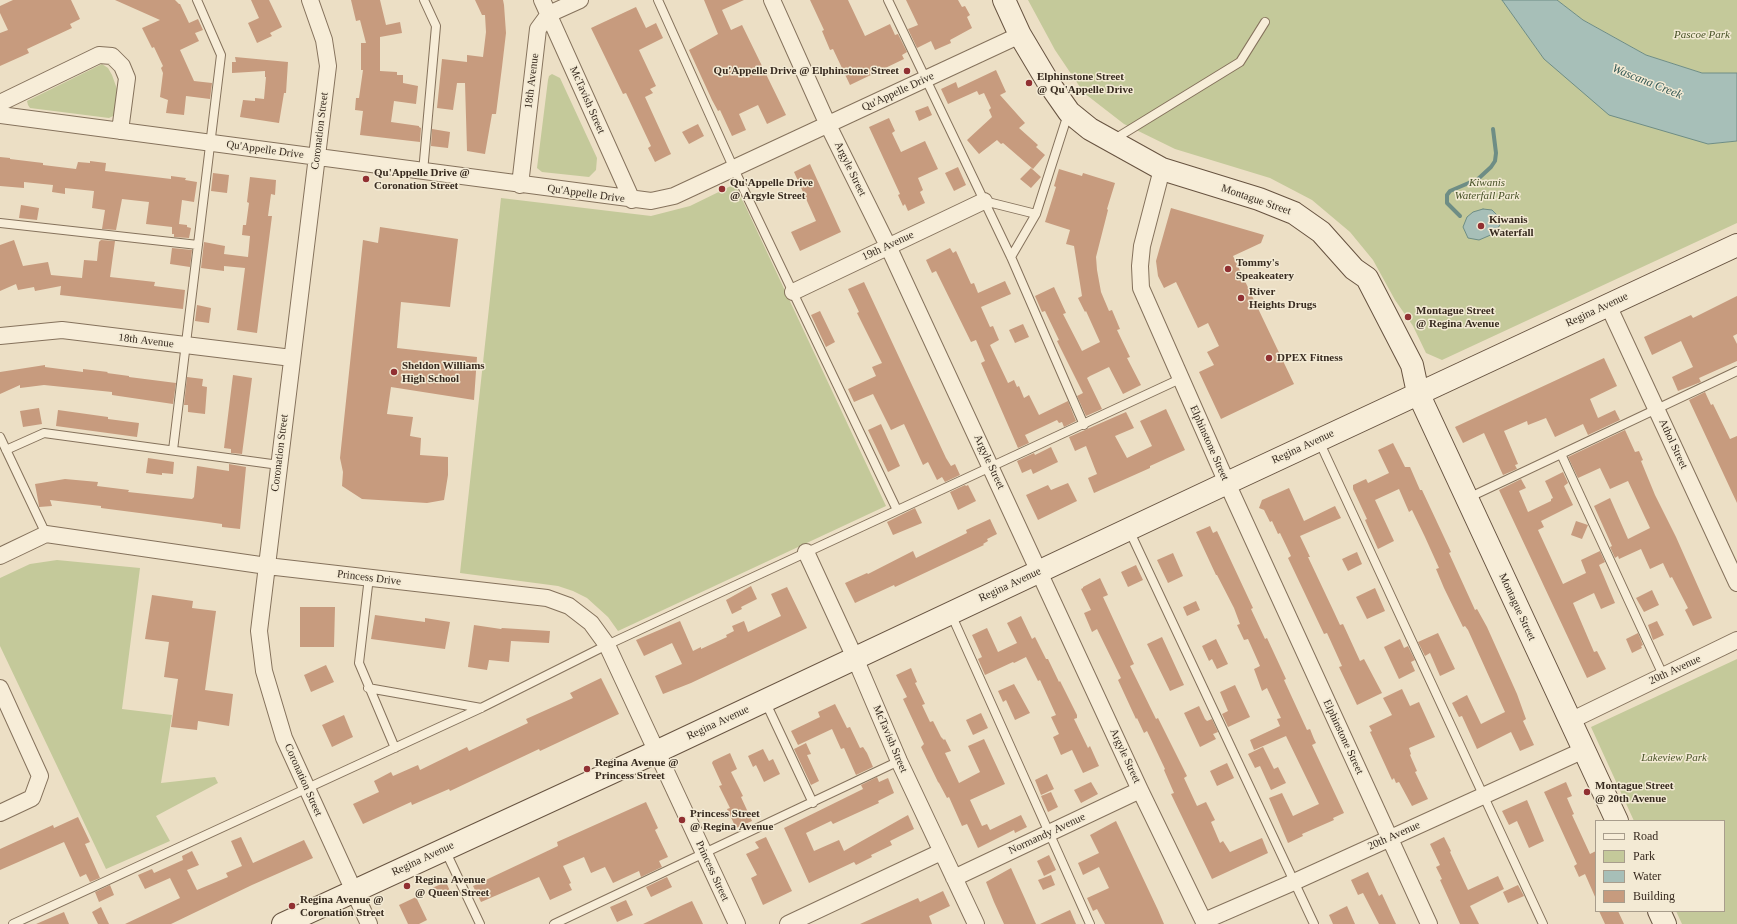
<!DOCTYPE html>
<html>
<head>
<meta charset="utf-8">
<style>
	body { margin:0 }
	#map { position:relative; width:1737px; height:924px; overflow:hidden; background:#ecdfc5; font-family:"Times New Roman",serif }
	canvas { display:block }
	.legend { position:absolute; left:1595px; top:820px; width:130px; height:92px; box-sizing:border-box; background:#f3ead4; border:1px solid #a89d8c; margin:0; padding:5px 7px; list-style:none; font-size:12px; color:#372a1f }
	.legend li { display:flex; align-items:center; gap:8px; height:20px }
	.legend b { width:20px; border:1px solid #a89d8c }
</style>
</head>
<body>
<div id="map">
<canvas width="1737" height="924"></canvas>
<ul class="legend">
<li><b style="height:5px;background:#f7edd8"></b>Road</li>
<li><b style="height:11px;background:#c4c99a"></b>Park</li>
<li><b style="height:11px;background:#a7bfb8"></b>Water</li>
<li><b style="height:11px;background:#c79b7e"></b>Building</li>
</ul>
</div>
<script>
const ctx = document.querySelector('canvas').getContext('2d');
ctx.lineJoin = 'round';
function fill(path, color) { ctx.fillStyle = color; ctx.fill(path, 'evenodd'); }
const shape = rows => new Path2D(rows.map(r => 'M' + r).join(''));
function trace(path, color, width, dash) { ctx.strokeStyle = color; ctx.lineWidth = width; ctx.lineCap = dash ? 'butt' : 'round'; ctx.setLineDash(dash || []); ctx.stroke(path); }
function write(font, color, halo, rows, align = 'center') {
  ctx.font = font + ' "Times New Roman",serif'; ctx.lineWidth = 3; ctx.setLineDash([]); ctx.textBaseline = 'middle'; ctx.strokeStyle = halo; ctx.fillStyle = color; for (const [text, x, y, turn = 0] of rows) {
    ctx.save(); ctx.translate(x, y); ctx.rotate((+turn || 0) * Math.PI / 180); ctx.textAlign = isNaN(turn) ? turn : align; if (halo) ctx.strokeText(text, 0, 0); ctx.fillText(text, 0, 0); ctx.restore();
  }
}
fill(shape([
	[1028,0,1502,0,1544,59,1708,144,1737,141,1737,223,1442,360,1426,353,1413,326,1395,300,1373,260,1350,232,1312,200,1270,178,1175,149,1124,124,1084,93,1055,50],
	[1557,0,1737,0,1737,73,1702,73,1646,55,1583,20],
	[102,64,108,68,112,75,117,89,115,115,109,118,30,108,28,105,27,101],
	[552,74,560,78,597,158,596,170,589,177,542,172,537,168,548,80,549,76],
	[735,184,886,506,618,631,608,617,587,598,573,591,558,586,460,573,501,198,651,216,690,206],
	[57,560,140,568,122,709,172,715,161,783,215,777,218,783,156,816,170,841,106,869,0,646,0,578,30,564],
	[1737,659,1737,924,1682,924,1676,911,1724,911,1724,821,1634,821,1591,727]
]), '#c4c99a');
const water = shape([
	[1502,0,1557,0,1583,20,1646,55,1702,73,1737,73,1737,141,1708,144,1609,115,1544,59,1502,0],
	[1483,209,1492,210,1497,215,1500,225,1493,234,1479,240,1468,238,1463,227,1467,217,1473,212,1483,209]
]);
fill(water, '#a7bfb8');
trace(water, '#6e8d85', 1);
trace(shape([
	[1460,216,1447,203,1447,195,1450,191,1478,179,1491,167,1495,161,1496,153,1493,129]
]), '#6e8d85', 4);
fill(shape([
	[13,0,71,0,80,19,70,24,72,28,27,49,29,53,0,66,0,33,8,30,0,13,0,6],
	[115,0,175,0,179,4,180,4,189,23,198,19,203,30,195,33,199,41,180,50,194,81,212,83,210,99,186,96,184,115,166,113,168,100,160,97,163,73,161,68,163,66,154,47,152,48,142,28,160,20],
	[251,0,269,0,282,27,270,33,272,36,257,43,248,23,259,18],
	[351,0,380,0,386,25,400,22,402,33,380,37,380,71,397,72,397,75,403,75,403,83,418,86,416,104,394,101,391,122,419,126,419,127,421,128,420,142,360,135,363,111,355,110,356,98,359,98,363,70,361,70,361,43,366,43,360,20,356,21],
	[475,0,503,0,504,5,506,33,502,67,496,114,492,114,485,154,467,151,465,83,457,83,453,110,437,108,442,59,467,62,467,55,483,57,486,32,485,15,482,15],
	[704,0,744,0,722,10,731,30,742,25,786,115,767,124,758,105,739,114,746,130,732,136,720,110,718,111,712,100,689,50,718,34],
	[810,0,848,0,865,36,890,24,895,35,898,34,907,52,902,55,904,59,850,85,833,49,830,50,822,31,824,30],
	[906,0,958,0,962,7,965,6,970,15,967,17,972,28,950,40,951,43,935,50,931,41,917,48,908,29,918,25],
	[636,7,646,28,656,23,663,38,639,50,656,86,650,89,653,93,645,97,671,154,655,162,648,148,651,146,626,93,623,94,591,28],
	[235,57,288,62,286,93,284,93,279,123,240,117,243,100,255,101,255,98,264,99,266,77,265,77,265,71,232,73,232,62,236,62],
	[996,70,1006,92,1000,95,1025,123,1019,128,1038,145,1036,147,1045,155,1033,169,1003,143,1001,144,997,140,979,154,967,140,992,117,989,110,991,108,984,93,979,95,977,91,948,104,941,89,956,82,958,88],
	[928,106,932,115,919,121,915,111],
	[889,118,895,131,892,133,901,152,925,141,938,169,918,178,923,190,920,192,925,203,908,211,905,204,903,206,898,195,900,194,869,127],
	[698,124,704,136,689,144,682,132],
	[432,129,450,132,448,148,431,146],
	[0,157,10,158,10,159,43,163,43,165,76,169,78,162,90,163,90,161,106,163,105,171,171,179,171,176,186,178,185,180,197,182,194,202,182,200,179,224,187,225,187,227,191,228,189,238,174,237,174,234,172,234,172,227,146,224,149,202,122,199,116,230,102,229,105,210,92,208,94,191,65,188,65,194,52,192,53,185,24,182,24,188,0,186],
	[810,164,841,232,800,251,791,232,816,221,794,172],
	[958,167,966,185,954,191,945,173],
	[1031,168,1041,177,1031,188,1020,179],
	[1059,169,1082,176,1083,173,1115,183,1107,209,1108,210,1096,257,1097,270,1101,292,1109,311,1112,310,1120,329,1117,330,1130,357,1127,358,1141,385,1123,394,1109,367,1090,376,1087,378,1102,409,1086,416,1077,396,1083,393,1057,341,1059,340,1045,311,1042,312,1035,296,1054,287,1066,313,1063,314,1082,351,1100,342,1086,311,1085,312,1078,298,1082,296,1074,246,1066,244,1070,230,1045,222,1056,187,1054,186],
	[213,173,229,175,227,193,211,191],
	[250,177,276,180,275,195,271,194,268,216,272,216,257,333,237,330,245,268,224,266,224,271,201,268,204,242,225,246,224,254,248,257,250,236,242,235,243,225,246,225,249,203,247,202],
	[21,205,39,208,37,220,19,218],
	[1171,208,1264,235,1261,243,1233,256,1294,384,1221,419,1199,372,1214,365,1207,352,1219,346,1208,323,1198,328,1176,282,1164,288,1158,276,1156,261],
	[380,227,458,239,450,307,401,302,397,348,477,357,474,400,391,387,387,414,413,417,410,436,421,438,420,455,448,457,448,475,444,500,427,503,362,499,342,486,343,472,340,458,363,240,378,243],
	[14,240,23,266,48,262,51,275,82,278,84,260,97,261,99,242,101,240,115,241,110,277,155,282,154,286,185,290,183,309,60,295,61,286,35,291,34,287,18,290,16,284,0,291,0,245],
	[172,248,192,250,190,267,170,264],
	[950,248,953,253,956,251,971,284,974,283,978,293,1005,281,1011,294,981,307,990,327,993,326,999,340,990,345,1008,383,1014,380,1017,387,1019,386,1024,398,1029,395,1039,415,1068,401,1076,421,1064,427,1062,422,1059,423,1057,420,1025,435,1029,443,1018,448,981,363,985,361,976,340,971,342,936,271,932,273,926,260],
	[864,282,946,458,951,466,955,464,960,475,945,482,942,477,937,480,928,462,923,465,904,424,891,430,873,394,854,402,848,389,876,376,872,367,882,363,857,313,859,312,848,289],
	[1737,296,1737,334,1733,336,1737,344,1737,361,1699,378,1701,382,1678,391,1672,377,1693,367,1681,341,1652,355,1644,337,1691,315,1693,318],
	[197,305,211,308,209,323,195,321],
	[820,311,835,342,826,347,811,315],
	[1023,324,1029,337,1015,343,1009,330],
	[1604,358,1617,386,1590,399,1598,418,1615,410,1620,420,1588,435,1583,424,1555,437,1546,418,1528,425,1527,421,1504,431,1518,464,1515,465,1517,469,1503,475,1484,433,1463,443,1455,427],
	[45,365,45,367,83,372,83,369,108,372,107,373,129,376,129,377,176,383,173,404,112,395,112,392,44,385,20,388,20,385,0,394,0,372],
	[233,375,252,378,242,454,231,453,231,449,224,448],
	[187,377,203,379,202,386,207,387,205,414,188,412,188,405,184,405],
	[1705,392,1711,405,1713,404,1730,439,1737,436,1737,503,1689,400],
	[39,408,42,424,23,427,20,411],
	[1166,409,1185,450,1150,466,1150,468,1094,493,1088,478,1097,474,1086,446,1075,451,1069,437,1126,412,1134,428,1115,436,1127,458,1152,446,1140,421],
	[58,410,108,417,108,419,139,423,137,437,56,426],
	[881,424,900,466,888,472,868,430],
	[1625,430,1635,452,1639,451,1643,460,1641,461,1655,495,1676,537,1712,618,1693,626,1685,610,1688,608,1672,577,1670,578,1663,563,1650,569,1641,549,1619,559,1618,556,1615,558,1610,547,1612,546,1594,506,1610,498,1628,539,1650,528,1628,481,1610,489,1600,468,1578,478,1568,457],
	[1393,443,1405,467,1410,467,1420,490,1422,490,1451,552,1449,553,1475,610,1477,609,1487,627,1517,694,1526,719,1523,721,1534,745,1520,751,1511,732,1477,749,1462,716,1459,717,1452,703,1467,695,1481,724,1505,712,1468,630,1465,626,1463,627,1444,588,1436,569,1439,568,1425,537,1412,510,1409,512,1399,489,1375,500,1394,541,1378,549,1365,520,1367,519,1353,489,1353,485,1366,479,1368,483,1389,473,1378,450],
	[1051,447,1058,462,1033,474,1031,469,1022,473,1017,461,1034,453,1035,455],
	[148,458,174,462,173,474,162,473,162,475,146,473],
	[229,464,246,467,240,529,222,527,222,524,201,521,101,508,101,506,50,500,52,506,39,507,39,506,35,484,65,479,98,482,97,486,129,490,128,492,192,499,194,497,197,466,229,471],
	[1563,472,1568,483,1564,486,1573,505,1541,521,1544,527,1538,530,1563,584,1586,573,1581,560,1600,551,1605,562,1599,565,1615,603,1601,609,1594,593,1573,603,1594,652,1597,651,1606,669,1587,678,1499,490,1521,479,1526,488,1519,491,1528,512,1551,501,1551,499,1553,498,1545,481],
	[1068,483,1077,501,1038,520,1026,495,1048,485,1051,490],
	[965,485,966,486,968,485,976,501,958,510,950,492],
	[1289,488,1304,521,1335,506,1341,518,1300,536,1310,557,1308,557,1334,612,1340,625,1343,624,1360,661,1364,659,1382,693,1357,705,1339,667,1342,666,1327,633,1324,634,1288,558,1291,556,1280,533,1278,534,1272,521,1270,522,1264,510,1259,508,1262,500],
	[915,508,922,523,893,535,887,522],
	[990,519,997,534,987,539,988,541,983,544,984,545,895,587,894,585,855,603,845,583,867,573,868,574,913,551,916,558,967,533,966,530],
	[1576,521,1588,525,1582,539,1571,535],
	[1210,526,1213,533,1217,531,1253,608,1251,609,1265,639,1267,638,1286,679,1284,680,1307,730,1310,729,1314,739,1316,743,1312,745,1344,813,1333,818,1334,820,1302,834,1303,836,1288,843,1269,798,1282,793,1293,816,1319,804,1286,736,1254,750,1250,740,1280,726,1277,719,1281,718,1267,688,1262,691,1254,669,1260,666,1248,639,1244,640,1237,625,1240,624,1234,608,1217,575,1216,575,1196,532],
	[1357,552,1362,564,1348,571,1342,559],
	[1173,553,1183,576,1168,583,1157,560],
	[1136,565,1143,580,1128,587,1121,572],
	[1100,578,1108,595,1103,597,1134,664,1130,666,1156,719,1158,718,1187,776,1184,778,1197,806,1206,802,1215,820,1211,822,1220,843,1223,841,1230,852,1262,838,1268,853,1212,879,1171,794,1174,793,1164,770,1165,769,1147,731,1144,733,1137,718,1136,719,1118,680,1121,678,1097,629,1092,632,1084,613,1091,610,1081,589,1083,588,1083,587],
	[751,586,757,599,741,607,742,609,732,614,726,600],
	[787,587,807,628,691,683,663,694,655,676,682,664,672,643,644,656,636,640,680,621,693,651,701,647,701,649,727,637,726,635,734,631,732,626,744,621,748,632,781,616,771,594],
	[1375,588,1385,611,1367,619,1356,597],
	[1652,590,1659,605,1644,612,1636,598],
	[152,595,193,601,192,608,216,611,205,690,233,694,229,726,198,721,197,730,171,727,178,679,164,677,169,642,145,639],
	[1196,601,1200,610,1187,616,1183,607],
	[300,607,335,607,334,647,300,647],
	[375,615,425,622,425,618,450,622,445,649,371,639],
	[1021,616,1032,639,1035,637,1046,659,1048,659,1059,682,1060,681,1077,715,1077,718,1074,719,1088,748,1090,746,1099,766,1083,773,1072,750,1061,755,1053,737,1059,734,1051,717,1056,715,1040,680,1038,681,1026,657,1014,663,1013,662,985,675,978,659,982,657,972,635,987,628,998,652,1017,643,1007,623],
	[1657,621,1664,635,1653,640,1648,625],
	[474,625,501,629,502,628,550,631,549,643,511,641,509,662,489,660,487,670,468,667],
	[1438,633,1455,669,1440,676,1430,653,1425,656,1418,642],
	[1638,633,1643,645,1641,646,1642,648,1632,653,1626,639],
	[1162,637,1184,685,1170,691,1147,644],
	[1216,639,1228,664,1217,669,1212,659,1209,661,1202,646],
	[1400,639,1404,648,1408,646,1415,660,1411,662,1415,671,1399,679,1384,647],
	[326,665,334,682,311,692,304,675],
	[911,668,917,682,915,683,925,704,922,705,930,722,933,721,941,737,944,740,945,739,951,751,945,753,959,783,980,772,968,746,984,739,1005,784,970,800,982,826,987,824,990,830,1021,815,1027,827,1015,833,1014,830,978,848,967,824,962,826,949,797,947,798,939,783,938,782,921,747,924,744,903,699,907,697,896,675],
	[601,678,619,714,540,751,539,749,450,791,449,789,412,805,411,802,363,824,353,804,379,792,374,781,391,772,393,776,418,765,420,770,467,747,469,751,528,723,526,719,573,698,570,693],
	[1014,684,1030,713,1015,720,1006,700,1003,702,998,691],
	[1235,685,1250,717,1228,727,1222,714,1228,711,1220,692],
	[1402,689,1410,706,1419,702,1435,737,1409,748,1411,754,1410,755,1417,771,1415,772,1428,799,1412,806,1399,782,1396,783,1394,778,1392,780,1370,732,1372,731,1369,726,1392,715,1383,698],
	[835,704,847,728,850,727,860,748,863,747,867,753,873,767,856,775,844,748,841,749,832,729,798,745,791,731,820,717,818,712],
	[1199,706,1205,719,1207,721,1212,719,1218,732,1213,734,1216,739,1200,747,1184,713],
	[981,713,988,728,973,735,966,720],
	[344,715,353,737,332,747,322,725],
	[806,743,811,754,807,755,819,781,811,785,794,749],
	[1263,747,1274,769,1278,767,1286,783,1271,790,1260,766,1255,768,1248,754],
	[763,749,769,761,773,759,780,774,764,782,756,765,753,767,748,756],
	[730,753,737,769,731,772,743,796,741,797,752,821,736,828,727,809,730,808,719,786,722,785,712,763,713,761],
	[1227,763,1234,778,1217,786,1210,771],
	[1047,774,1054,789,1041,795,1035,780],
	[877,777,879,782,888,778,894,793,878,801,879,803,833,824,831,821,806,833,814,851,839,840,844,851,908,815,914,829,890,841,892,845,871,855,872,857,856,865,854,862,809,883,784,828,863,789,861,785],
	[1091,782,1098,794,1081,803,1074,790],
	[1566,782,1572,796,1567,798,1574,814,1572,815,1590,854,1596,851,1596,899,1585,874,1579,877,1574,866,1577,864,1544,792],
	[1051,792,1058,807,1048,812,1041,796],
	[1527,800,1544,841,1529,848,1517,821,1509,825,1502,811],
	[646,802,658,828,655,830,668,857,659,861,662,867,641,877,639,871,613,883,605,867,591,873,584,857,563,866,571,883,569,884,572,890,550,900,539,877,481,902,473,886,558,846,557,842],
	[78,817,90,842,85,844,100,878,90,882,86,874,80,877,64,842,0,870,0,849,53,825,54,828],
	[1116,821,1158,910,1164,924,1105,924,1097,909,1093,911,1087,898,1109,888,1099,867,1083,875,1078,863,1099,853,1090,835],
	[241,837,253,863,304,840,313,858,252,885,171,924,125,924,180,898,170,878,145,889,138,875,152,869,154,873,183,860,182,856,192,851,199,865,187,870,197,890,228,877,226,873,242,866,231,841],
	[766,837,792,891,763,905,751,878,757,875,746,854,759,848,755,842],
	[1444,837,1451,851,1450,852,1468,890,1498,876,1504,889,1470,906,1479,924,1460,924,1440,880,1442,879,1436,867,1440,865,1430,844],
	[1049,855,1056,870,1044,876,1037,861],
	[1011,868,1025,899,1036,924,1004,924,994,902,986,882],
	[1368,872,1379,896,1382,894,1396,924,1379,924,1363,893,1358,895,1351,880],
	[1051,875,1055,885,1043,890,1038,880],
	[667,877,672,887,651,897,646,887],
	[446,882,450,891,437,897,432,888],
	[110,885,114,895,99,902,95,892],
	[1518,885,1524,896,1508,903,1503,892],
	[943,891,950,906,929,916,932,924,860,924,918,898,920,902],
	[416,897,427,920,419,924,408,924,399,905],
	[626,900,633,915,617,922,610,907],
	[692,901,703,924,643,924,683,905],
	[1347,906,1355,924,1333,924,1329,915],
	[101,907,109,924,98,924,92,912],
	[1070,910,1076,924,1040,924],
	[1599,911,1618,911,1624,924,1605,924],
	[64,912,69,924,36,924]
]), '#c79b7e');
const lane = shape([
	[658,0,734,169,897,510],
	[888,0,1011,257,1084,425],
	[1113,140,1240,62,1265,22],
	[423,172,436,26,424,0],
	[984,201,1036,214],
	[0,223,198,245],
	[1011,257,1036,214,1068,114],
	[0,437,46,534],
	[1319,441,1543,924],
	[6,450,44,433,279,465],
	[173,450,221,55,197,0],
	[1561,454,1663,675],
	[1468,498,1737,371],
	[1129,530,1314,924],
	[369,577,359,663,395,748],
	[951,614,1090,924],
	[368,688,481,708],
	[765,701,813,803],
	[445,850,480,924],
	[13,924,481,708,607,645,1180,379],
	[554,924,899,761]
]);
const street = shape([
	[310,0,324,40,328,66,259,631,264,671,284,738,369,924],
	[542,0,632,200],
	[772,0,828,125,888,246,1140,790,1205,924],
	[0,103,99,55,112,56,122,66,127,78,120,131],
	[0,115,651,201,674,196,1020,35],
	[1162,169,1142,246,1140,266,1141,288,1227,483,1429,924],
	[520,185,538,29,549,14,580,0],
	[793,292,984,201],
	[1608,305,1737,583],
	[0,336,62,330,292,358],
	[806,552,855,658,899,761,976,924],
	[0,556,46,534,267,566,547,598,569,606,591,623,607,645,737,924],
	[0,688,40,776,32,798,0,813],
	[1570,721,1737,640],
	[954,878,1140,790],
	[1204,921,1294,882,1584,750],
	[788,924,941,852]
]);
const secondary = shape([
	[1004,0,1020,35,1048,82,1069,112,1090,129,1162,169,1259,199,1294,213,1321,232,1354,269,1367,278,1412,365,1418,393,1617,821],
	[1659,911,1665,924],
	[283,924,656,752,1227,483,1737,245]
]);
trace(lane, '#85725c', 10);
trace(street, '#85725c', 18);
trace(secondary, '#675340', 24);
trace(lane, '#f7edd8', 8);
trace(street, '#f7edd8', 16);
trace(secondary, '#f7edd8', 22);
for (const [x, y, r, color] of [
	[907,71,4,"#913032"],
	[1029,83,4,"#913032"],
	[366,179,4,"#913032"],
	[722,189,4,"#913032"],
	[1481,226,4,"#913032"],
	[1228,269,4,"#913032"],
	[1241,298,4,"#913032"],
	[1408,317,4,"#913032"],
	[1269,358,4,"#913032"],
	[394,372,4,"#913032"],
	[587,769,4,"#913032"],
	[1587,792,4,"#913032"],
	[682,820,4,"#913032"],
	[407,886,4,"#913032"],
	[292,906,4,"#913032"]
]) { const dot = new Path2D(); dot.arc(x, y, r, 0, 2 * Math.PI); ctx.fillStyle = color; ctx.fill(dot); trace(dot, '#f3ead4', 1.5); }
write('italic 11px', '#485227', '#f3ead4', [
	["Pascoe Park",1702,35],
	["Kiwanis",1487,183],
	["Waterfall Park",1487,196],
	["Lakeview Park",1674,758]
]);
write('bold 11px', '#372a1f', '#f3ead4', [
	["Qu'Appelle Drive @ Elphinstone Street",899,71,"right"],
	["Elphinstone Street",1037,77],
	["@ Qu'Appelle Drive",1037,90],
	["Qu'Appelle Drive @",374,173],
	["Coronation Street",374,186],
	["Qu'Appelle Drive",730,183],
	["@ Argyle Street",730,196],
	["Kiwanis",1489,220],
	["Waterfall",1489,233],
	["Tommy's",1236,263],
	["Speakeatery",1236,276],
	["River",1249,292],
	["Heights Drugs",1249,305],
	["Montague Street",1416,311],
	["@ Regina Avenue",1416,324],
	["DPEX Fitness",1277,358],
	["Sheldon Williams",402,366],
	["High School",402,379],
	["Regina Avenue @",595,763],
	["Princess Street",595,776],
	["Montague Street",1595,786],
	["@ 20th Avenue",1595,799],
	["Princess Street",690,814],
	["@ Regina Avenue",690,827],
	["Regina Avenue",415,880],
	["@ Queen Street",415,893],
	["Regina Avenue @",300,900],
	["Coronation Street",300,913]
], 'left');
write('11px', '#372a1f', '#f3ead4', [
	["18th Avenue",532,81,-83],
	["Qu'Appelle Drive",898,92,-25],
	["McTavish Street",587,100,66],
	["Coronation Street",320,131,-83],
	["Qu'Appelle Drive",265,150,8],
	["Argyle Street",850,169,64],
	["Qu'Appelle Drive",586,194,8],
	["Montague Street",1256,200,19],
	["19th Avenue",888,246,-25],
	["Regina Avenue",1597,310,-25],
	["18th Avenue",146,341,7],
	["Elphinstone Street",1209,443,66],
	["Athol Street",1673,444,65],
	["Regina Avenue",1303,447,-25],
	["Coronation Street",280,453,-83],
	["Argyle Street",989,462,65],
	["Princess Drive",369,578,7],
	["Regina Avenue",1010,585,-25],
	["Montague Street",1517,607,65],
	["20th Avenue",1675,670,-25],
	["Regina Avenue",718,723,-25],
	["Elphinstone Street",1343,737,65],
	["McTavish Street",890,739,67],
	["Argyle Street",1125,756,65],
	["Coronation Street",303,780,66],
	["Normandy Avenue",1047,834,-25],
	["20th Avenue",1394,836,-24],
	["Regina Avenue",423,859,-25],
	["Princess Street",712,871,65]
]);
write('italic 12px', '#305552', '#f3ead4', [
	["Wascana Creek",1647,82,22]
]);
</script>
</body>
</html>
